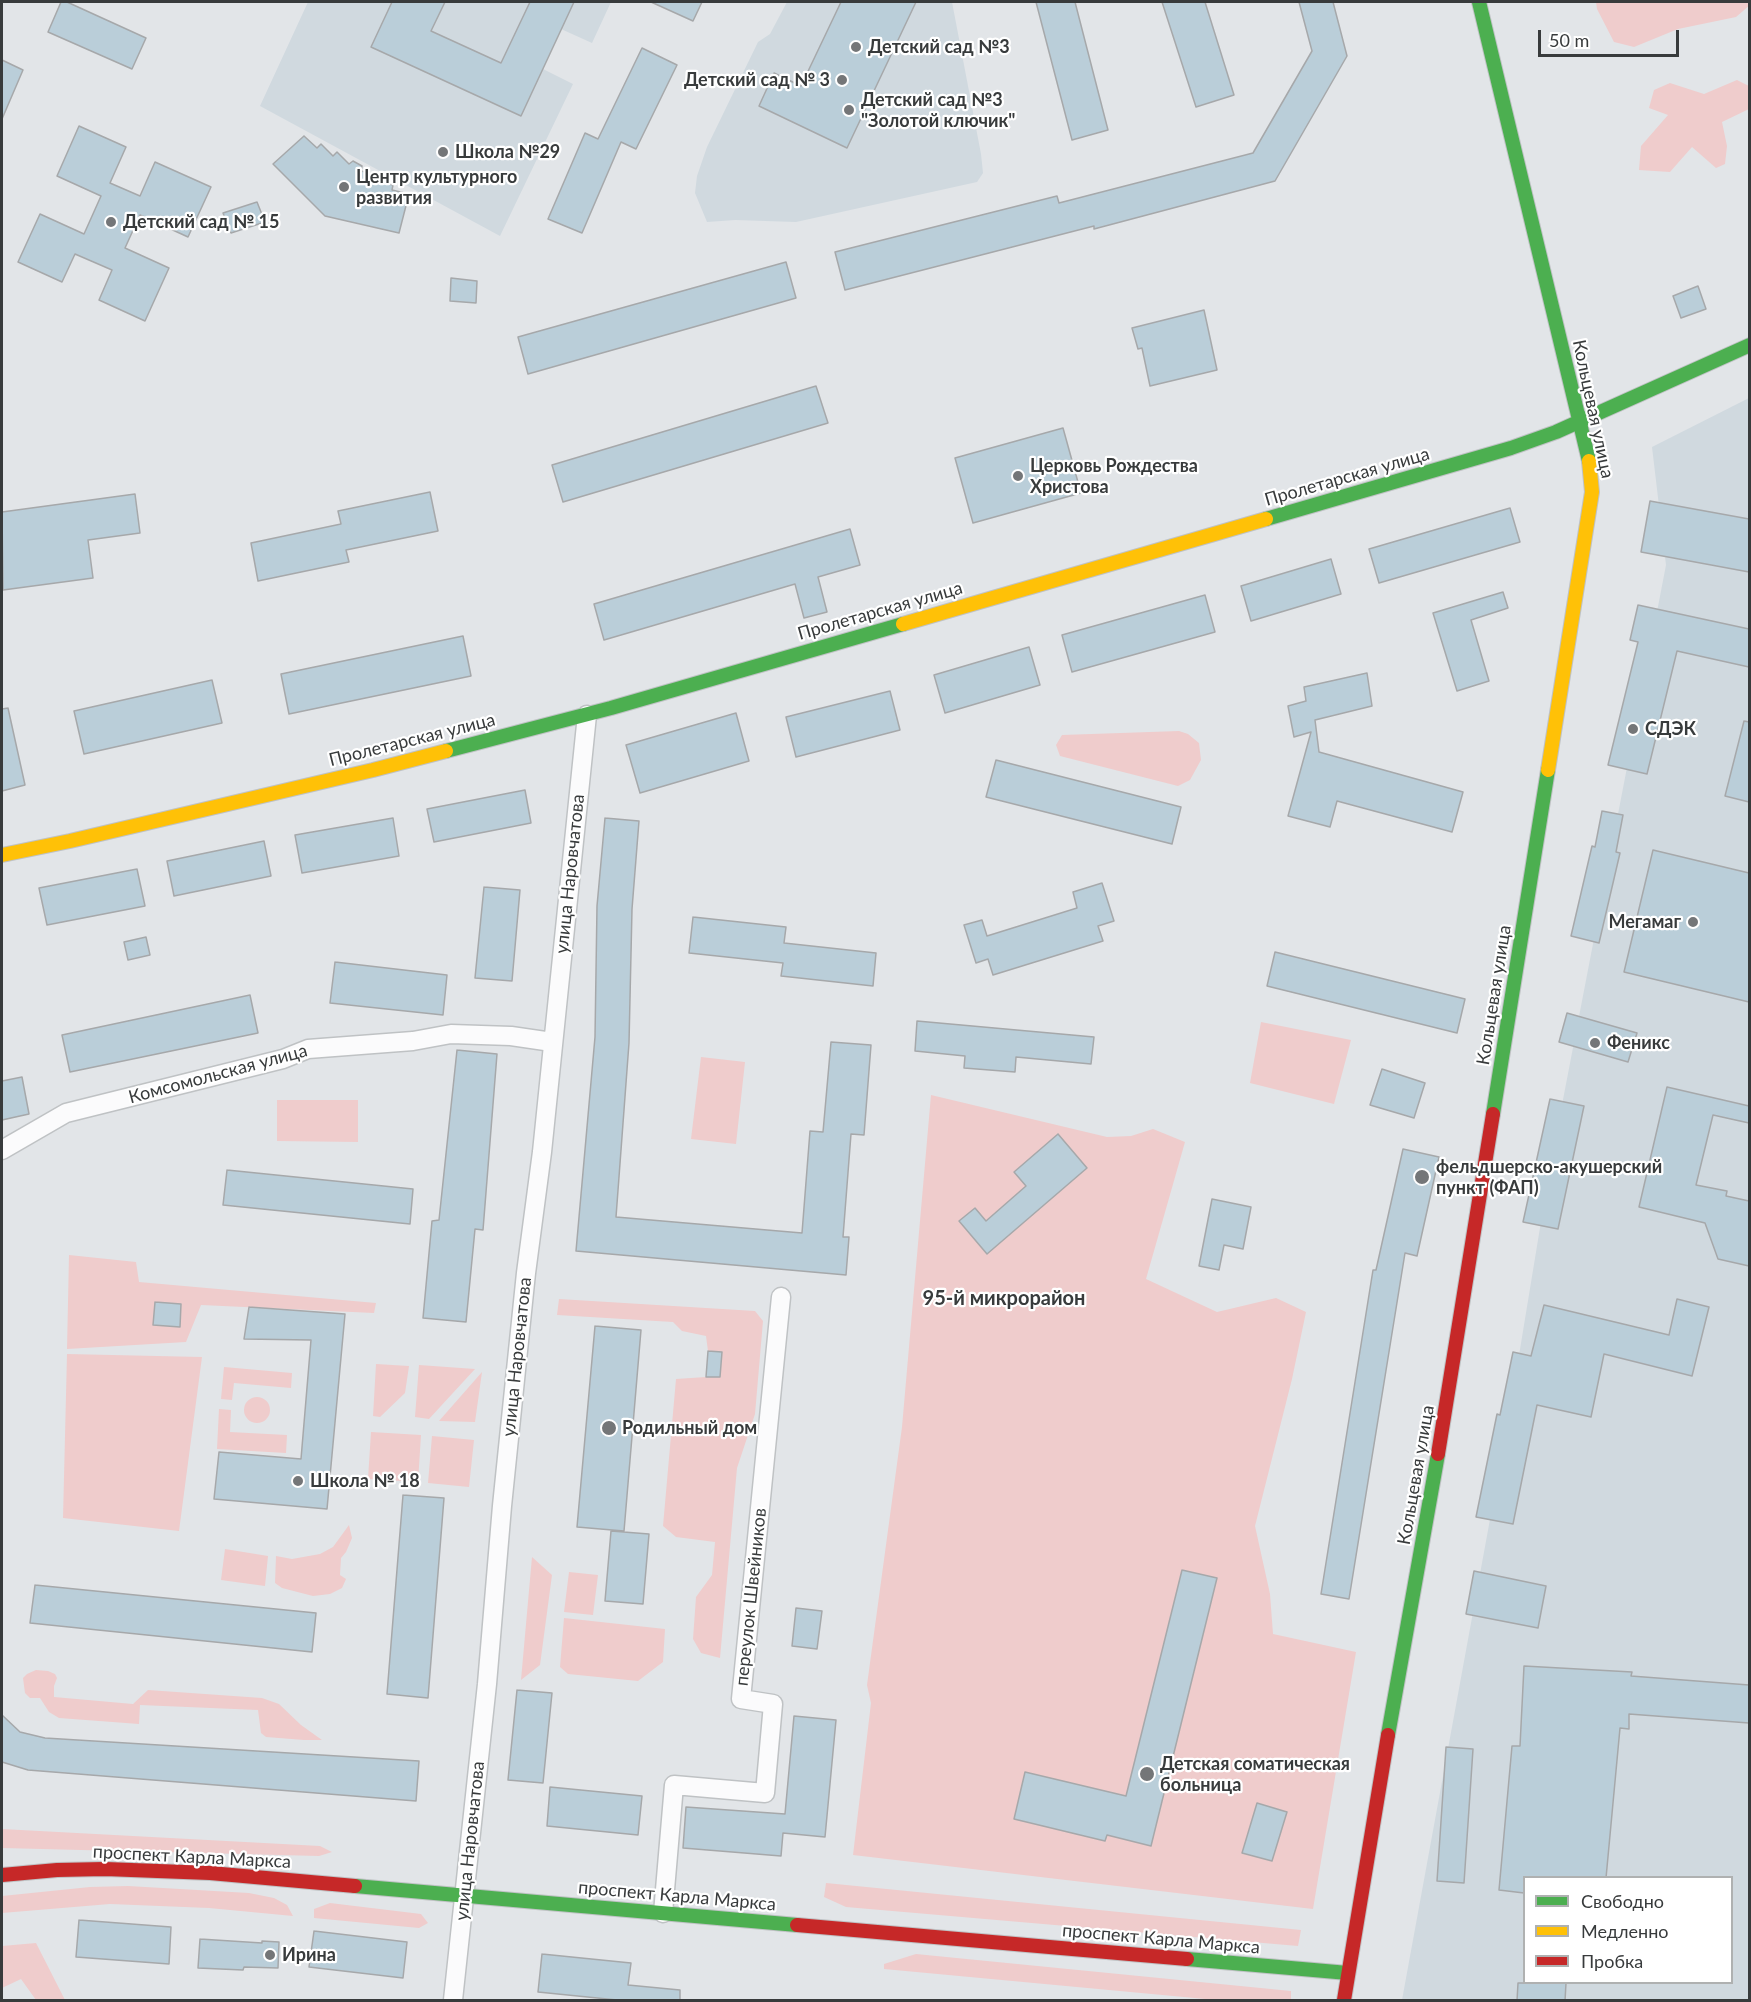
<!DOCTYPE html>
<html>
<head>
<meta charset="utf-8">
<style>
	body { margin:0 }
	#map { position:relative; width:1751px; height:2002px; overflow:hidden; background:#e2e5e8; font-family:Lato,sans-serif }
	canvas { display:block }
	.frame { position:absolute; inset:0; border:3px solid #383b3c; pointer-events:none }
	.legend { position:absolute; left:1523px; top:1876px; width:210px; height:108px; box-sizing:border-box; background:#fff; border:2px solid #afb1b1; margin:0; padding:8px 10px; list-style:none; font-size:18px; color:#383b3c }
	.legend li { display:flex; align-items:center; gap:12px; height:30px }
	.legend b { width:30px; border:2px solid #afb1b1 }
	.scale { position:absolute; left:1538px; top:30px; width:141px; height:27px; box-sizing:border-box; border:3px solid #383b3c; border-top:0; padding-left:8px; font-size:18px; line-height:21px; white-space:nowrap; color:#383b3c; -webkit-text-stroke:4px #fff; paint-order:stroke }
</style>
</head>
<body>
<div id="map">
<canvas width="1751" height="2002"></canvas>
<div class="frame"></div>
<ul class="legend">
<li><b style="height:8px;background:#4caf50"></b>Свободно</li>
<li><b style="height:8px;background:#ffc107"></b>Медленно</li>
<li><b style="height:8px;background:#c62828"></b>Пробка</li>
</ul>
<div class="scale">50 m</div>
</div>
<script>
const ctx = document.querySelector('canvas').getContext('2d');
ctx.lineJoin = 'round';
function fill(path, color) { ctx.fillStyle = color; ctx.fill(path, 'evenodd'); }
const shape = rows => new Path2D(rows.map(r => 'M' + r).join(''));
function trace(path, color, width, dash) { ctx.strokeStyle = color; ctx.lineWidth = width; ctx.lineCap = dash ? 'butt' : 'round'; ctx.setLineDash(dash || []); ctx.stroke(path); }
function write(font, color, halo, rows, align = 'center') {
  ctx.font = font + ' Lato,sans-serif'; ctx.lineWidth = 4.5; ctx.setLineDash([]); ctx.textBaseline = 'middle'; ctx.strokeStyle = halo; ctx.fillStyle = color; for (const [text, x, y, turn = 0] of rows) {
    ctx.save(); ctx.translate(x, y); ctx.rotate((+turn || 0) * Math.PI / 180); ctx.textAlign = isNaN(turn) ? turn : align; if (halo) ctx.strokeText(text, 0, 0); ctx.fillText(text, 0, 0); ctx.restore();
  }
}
fill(shape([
	[308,2,611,2,592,43,561,29,543,69,573,84,500,236,260,106],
	[787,2,952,2,981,154,983,173,977,182,796,222,735,220,707,222,695,193,697,176,707,147,758,42,770,34],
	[1749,398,1749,2000,1402,2000,1510,1410,1550,1167,1666,565,1652,447],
	[1524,1878,1732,1878,1732,1982,1524,1982]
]), '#d0d9df');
fill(shape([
	[1596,2,1749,2,1750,5,1736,17,1678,29,1634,47,1614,42,1597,9],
	[1737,80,1749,86,1749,109,1722,122,1727,146,1725,164,1716,168,1692,147,1670,172,1639,170,1641,146,1668,115,1649,108,1654,90,1670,83,1704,94],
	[1179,731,1188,734,1199,743,1201,760,1190,780,1178,786,1060,756,1056,745,1062,735],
	[1261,1022,1351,1040,1334,1104,1250,1083],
	[701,1057,745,1062,736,1144,691,1139],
	[931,1095,1107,1137,1131,1136,1153,1129,1185,1142,1146,1279,1217,1312,1276,1298,1306,1312,1292,1379,1255,1526,1270,1594,1273,1634,1356,1652,1313,1909,853,1855,871,1703,867,1685,902,1427],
	[277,1100,358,1100,358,1142,277,1141],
	[69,1255,136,1262,139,1282,376,1303,374,1313,201,1305,186,1342,67,1349],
	[559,1299,755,1311,763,1321,755,1414,737,1468,720,1658,701,1653,693,1639,696,1597,712,1575,715,1542,676,1537,663,1526,676,1379,706,1377,720,1377,722,1352,708,1351,706,1336,682,1331,673,1322,557,1315],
	[67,1354,202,1357,179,1531,63,1518],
	[376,1364,409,1366,405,1393,380,1417,373,1416],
	[419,1365,475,1369,429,1419,415,1417],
	[224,1367,292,1373,291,1388,234,1383,232,1400,221,1399],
	[482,1372,475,1422,439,1421],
	'244 1410a13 13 0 1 1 26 0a13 13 0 1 1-26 0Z',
	[219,1409,231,1410,230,1432,287,1435,286,1453,217,1449],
	[371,1432,421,1435,418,1482,368,1479],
	[432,1436,474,1440,469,1487,428,1483],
	[349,1525,352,1538,346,1552,341,1558,340,1575,346,1579,342,1588,330,1594,313,1596,282,1588,275,1583,276,1556,292,1559,320,1554,333,1547],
	[225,1549,268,1556,265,1586,221,1580],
	[532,1557,552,1575,540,1665,521,1680],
	[569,1572,598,1575,593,1615,564,1612],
	[564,1618,665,1629,663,1662,638,1681,568,1674,560,1667],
	[36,1670,48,1671,55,1674,57,1678,54,1686,54,1697,133,1704,148,1690,262,1698,279,1704,301,1725,322,1740,304,1740,266,1737,261,1733,258,1710,140,1705,139,1724,59,1718,49,1712,40,1698,30,1698,25,1693,23,1678,27,1674],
	[2,1829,320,1846,332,1852,319,1856,2,1848],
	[826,1883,1301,1930,1298,1946,846,1907,824,1897],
	[128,1886,249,1893,274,1898,287,1905,293,1916,209,1908,110,1904,2,1913,2,1896,90,1887],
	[330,1903,421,1914,428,1923,419,1928,314,1918,314,1909],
	[36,1943,65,2000,36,2000,21,1979,2,1988,2,1946],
	[916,1954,1291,1991,1291,2000,1216,2000,884,1969,884,1964]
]), '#efcccc');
const building = shape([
	[61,2,67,2,146,38,132,69,48,32,61,2],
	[392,2,445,2,431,31,501,63,530,2,574,2,521,116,371,47,392,2],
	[651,2,702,2,693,21,651,2],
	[841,2,916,2,847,148,759,106,774,73,801,86,841,2],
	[1036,2,1075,2,1108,130,1072,140,1036,2],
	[1162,2,1205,2,1234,95,1196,107,1162,2],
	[1299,2,1333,2,1347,56,1275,181,1094,229,1094,226,845,290,835,252,1057,196,1059,203,1253,153,1312,51,1299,2],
	[642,48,677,65,636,149,621,142,582,233,548,219,585,133,598,139,642,48],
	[2,60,23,70,2,119,2,60],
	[79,126,126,147,110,183,140,196,155,162,211,187,188,237,140,215,125,248,169,268,145,321,99,300,112,270,75,254,62,282,18,262,40,214,84,234,101,196,57,176,79,126],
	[304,136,317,148,321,144,333,156,337,152,349,164,353,161,362,166,361,171,378,175,377,181,393,185,392,190,409,194,399,233,325,216,273,164,304,136],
	[257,202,265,222,231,233,223,213,257,202],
	[786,262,796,298,528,374,518,337,786,262],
	[451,278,477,281,476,303,450,301,451,278],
	[1698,286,1706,309,1681,318,1673,296,1698,286],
	[1204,310,1217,370,1150,386,1142,348,1138,349,1132,328,1204,310],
	[816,386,828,423,563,502,552,465,816,386],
	[1063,428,1081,493,973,523,955,458,1063,428],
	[430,492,438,531,346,550,349,562,258,581,251,543,341,524,338,511,430,492],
	[135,494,140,533,88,540,93,578,3,590,2,512,135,494],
	[1650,501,1749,519,1749,572,1641,552,1650,501],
	[1510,508,1520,542,1379,583,1369,549,1510,508],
	[850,529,860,565,818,577,827,612,804,618,795,584,604,640,594,604,850,529],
	[1331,559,1341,594,1251,621,1241,586,1331,559],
	[1503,592,1508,608,1471,620,1489,681,1457,691,1433,613,1503,592],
	[1205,595,1215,632,1072,672,1062,635,1205,595],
	[1638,605,1749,629,1749,667,1677,651,1647,774,1608,765,1638,642,1630,640,1638,605],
	[463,636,471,676,289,714,281,674,463,636],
	[1029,647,1040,685,945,713,934,675,1029,647],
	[1367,673,1372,706,1315,720,1319,752,1463,792,1452,832,1337,801,1330,827,1288,816,1311,732,1294,737,1288,706,1306,701,1304,687,1367,673],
	[212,680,222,723,84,754,74,711,212,680],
	[890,691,900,730,796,757,786,717,890,691],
	[8,708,25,785,2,791,2,709,8,708],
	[736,713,749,761,640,793,626,745,736,713],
	[1744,721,1749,722,1749,802,1725,796,1744,721],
	[996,760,1181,807,1172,844,986,797,996,760],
	[525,790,531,823,434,842,427,809,525,790],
	[1602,811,1623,815,1616,852,1620,853,1599,943,1571,936,1592,846,1595,847,1602,811],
	[393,818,399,856,302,873,295,835,393,818],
	[605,818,639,821,632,909,629,1043,616,1217,802,1233,810,1131,823,1132,831,1042,871,1045,864,1135,851,1134,843,1237,849,1237,846,1275,576,1251,595,1037,597,906,605,818],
	[264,841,271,876,174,896,167,861,264,841],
	[1653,850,1749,873,1749,1002,1624,972,1653,850],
	[137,869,145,906,47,925,39,888,137,869],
	[1102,883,1114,921,1098,926,1103,941,993,975,988,959,976,963,964,925,982,920,987,936,1077,908,1073,892,1102,883],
	[484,887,520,890,512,981,475,978,484,887],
	[693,917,786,927,784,943,876,953,873,986,781,976,783,963,689,953,693,917],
	[146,937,150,955,128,960,124,942,146,937],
	[1275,952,1465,999,1457,1033,1267,986,1275,952],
	[335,962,447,975,443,1015,330,1003,335,962],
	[250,995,258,1033,70,1072,62,1035,250,995],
	[1567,1013,1637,1033,1628,1062,1559,1042,1567,1013],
	[917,1021,1094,1037,1091,1064,1016,1057,1015,1072,964,1068,965,1056,915,1051,917,1021],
	[457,1050,497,1054,483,1230,475,1229,466,1322,423,1318,432,1221,439,1220,457,1050],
	[1382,1069,1425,1083,1414,1118,1370,1105,1382,1069],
	[22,1077,29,1114,2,1120,2,1081,22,1077],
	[1667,1087,1749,1106,1749,1123,1713,1115,1696,1185,1727,1191,1726,1196,1749,1201,1749,1266,1718,1259,1705,1223,1639,1207,1667,1087],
	[1550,1099,1584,1106,1558,1229,1523,1222,1550,1099],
	[1058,1134,1087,1168,987,1254,959,1221,975,1208,986,1221,1026,1186,1014,1172,1058,1134],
	[1403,1149,1439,1157,1417,1256,1405,1253,1349,1599,1321,1594,1373,1270,1376,1270,1403,1149],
	[227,1170,413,1189,410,1224,223,1205,227,1170],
	[1212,1199,1251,1207,1243,1249,1224,1245,1219,1270,1199,1266,1212,1199],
	[1677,1299,1709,1307,1692,1376,1604,1354,1591,1417,1537,1405,1513,1524,1476,1517,1497,1414,1500,1415,1513,1352,1531,1356,1544,1305,1669,1335,1677,1299],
	[155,1302,181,1304,180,1327,153,1325,155,1302],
	[249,1307,345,1314,327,1509,214,1499,219,1452,301,1459,311,1340,244,1339,249,1307],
	[595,1326,641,1330,624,1531,577,1527,595,1326],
	[708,1351,722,1352,720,1377,706,1377,708,1351],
	[403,1495,444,1498,428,1698,387,1694,403,1495],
	[611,1531,649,1534,643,1604,605,1601,611,1531],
	[1182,1570,1217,1578,1151,1846,1107,1835,1105,1841,1014,1819,1025,1772,1126,1796,1182,1570],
	[1474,1571,1546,1586,1538,1628,1466,1614,1474,1571],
	[35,1585,316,1613,312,1652,30,1623,35,1585],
	[796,1608,822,1611,817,1649,792,1646,796,1608],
	[1524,1666,1632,1672,1631,1676,1749,1685,1749,1723,1629,1714,1629,1729,1620,1728,1606,1878,1524,1878,1524,1893,1499,1890,1512,1746,1520,1746,1524,1666],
	[517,1690,552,1693,543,1783,508,1780,517,1690],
	[2,1715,20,1732,45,1738,419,1761,416,1801,28,1770,2,1762,2,1715],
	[794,1716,836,1720,825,1837,783,1833,781,1856,683,1848,686,1807,785,1814,794,1716],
	[1446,1747,1473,1749,1464,1883,1437,1881,1446,1747],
	[550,1787,642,1796,638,1835,547,1826,550,1787],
	[1257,1803,1287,1812,1272,1861,1242,1853,1257,1803],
	[79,1920,171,1927,169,1964,76,1957,79,1920],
	[314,1931,407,1942,403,1978,309,1967,314,1931],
	[200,1939,262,1943,262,1941,279,1942,278,1968,244,1967,243,1970,198,1968,200,1939],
	[542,1954,631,1963,628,1985,680,1990,680,2001,627,2001,538,1992,542,1954],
	[1518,1983,1566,1983,1565,2001,1517,2001,1518,1983]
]);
fill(building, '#baced9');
trace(building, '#a6a8aa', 1.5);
const street = shape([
	[2,1150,66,1113,283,1059,308,1049,413,1041,451,1034,511,1036,552,1042],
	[663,1913,674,1785,765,1793,773,1704,741,1699,781,1297],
	[453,2000,487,1684,502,1506,526,1273,542,1152,587,715]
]);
const fast = shape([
	[1479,2,1589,461],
	[1266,519,1511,448,1556,432,1750,345],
	[446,751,611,708,903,624],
	[1493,1114,1548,770],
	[1388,1735,1438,1454],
	[355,1886,797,1925],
	[1187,1959,1348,1973]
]);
const slow = shape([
	[903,624,1266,519],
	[1548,770,1592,492,1589,461],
	[2,855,70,841,373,770,446,751]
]);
const jam = shape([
	[1438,1454,1493,1114],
	[2,1875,57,1870,105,1869,210,1873,355,1886],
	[797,1925,1187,1959],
	[1344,2000,1388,1735]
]);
trace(street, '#bfc2c4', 21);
trace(fast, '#bfc2c4', 16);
trace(slow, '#bfc2c4', 16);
trace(jam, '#bfc2c4', 16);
trace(street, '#fbfbfc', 18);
trace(fast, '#4caf50', 14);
trace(slow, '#ffc107', 14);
trace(jam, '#c62828', 14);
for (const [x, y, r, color] of [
	[856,47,6,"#747678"],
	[842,80,6,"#747678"],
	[849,110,6,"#747678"],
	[443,152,6,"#747678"],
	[344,187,6,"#747678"],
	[111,222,6,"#747678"],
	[1018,476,6,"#747678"],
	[1633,729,6,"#747678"],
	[1693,922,6,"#747678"],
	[1595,1043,6,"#747678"],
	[1422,1177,8,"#747678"],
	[609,1428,8,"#747678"],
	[298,1481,6,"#747678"],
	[1147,1774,8,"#747678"],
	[270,1955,6,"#747678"]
]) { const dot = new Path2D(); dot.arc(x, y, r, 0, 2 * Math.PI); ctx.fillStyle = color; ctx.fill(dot); trace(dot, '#fff', 2); }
write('bold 18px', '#383b3c', '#fff', [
	["Детский сад №3",868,47],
	["Детский сад № 3",830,80,"right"],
	["Детский сад №3",861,100],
	["\"Золотой ключик\"",861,121],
	["Школа №29",455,152],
	["Центр культурного",356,177],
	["развития",356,198],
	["Детский сад № 15",123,222],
	["Церковь Рождества",1030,466],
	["Христова",1030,487],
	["СДЭК",1645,729],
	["Мегамаг",1681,922,"right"],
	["Феникс",1607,1043],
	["фельдшерско-акушерский",1436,1167],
	["пункт (ФАП)",1436,1188],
	["Родильный дом",622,1428],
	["Школа № 18",310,1481],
	["Детская соматическая",1160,1764],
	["больница",1160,1785],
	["Ирина",282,1955]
], 'left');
write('18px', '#383b3c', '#fff', [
	["Кольцевая улица",1593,409,78],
	["Пролетарская улица",1347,477,-16],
	["Пролетарская улица",880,611,-16],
	["Пролетарская улица",412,740,-14],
	["улица Наровчатова",570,874,-84],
	["Кольцевая улица",1494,995,-81],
	["Комсомольская улица",218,1074,-15],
	["улица Наровчатова",517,1357,-84],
	["Кольцевая улица",1416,1475,-80],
	["переулок Швейников",751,1597,-84],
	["улица Наровчатова",470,1841,-84],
	["проспект Карла Маркса",192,1857,3],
	["проспект Карла Маркса",677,1896,5],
	["проспект Карла Маркса",1161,1939,5]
]);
write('bold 20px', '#383b3c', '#fff', [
	["95-й микрорайон",1004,1299]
]);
</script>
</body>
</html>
